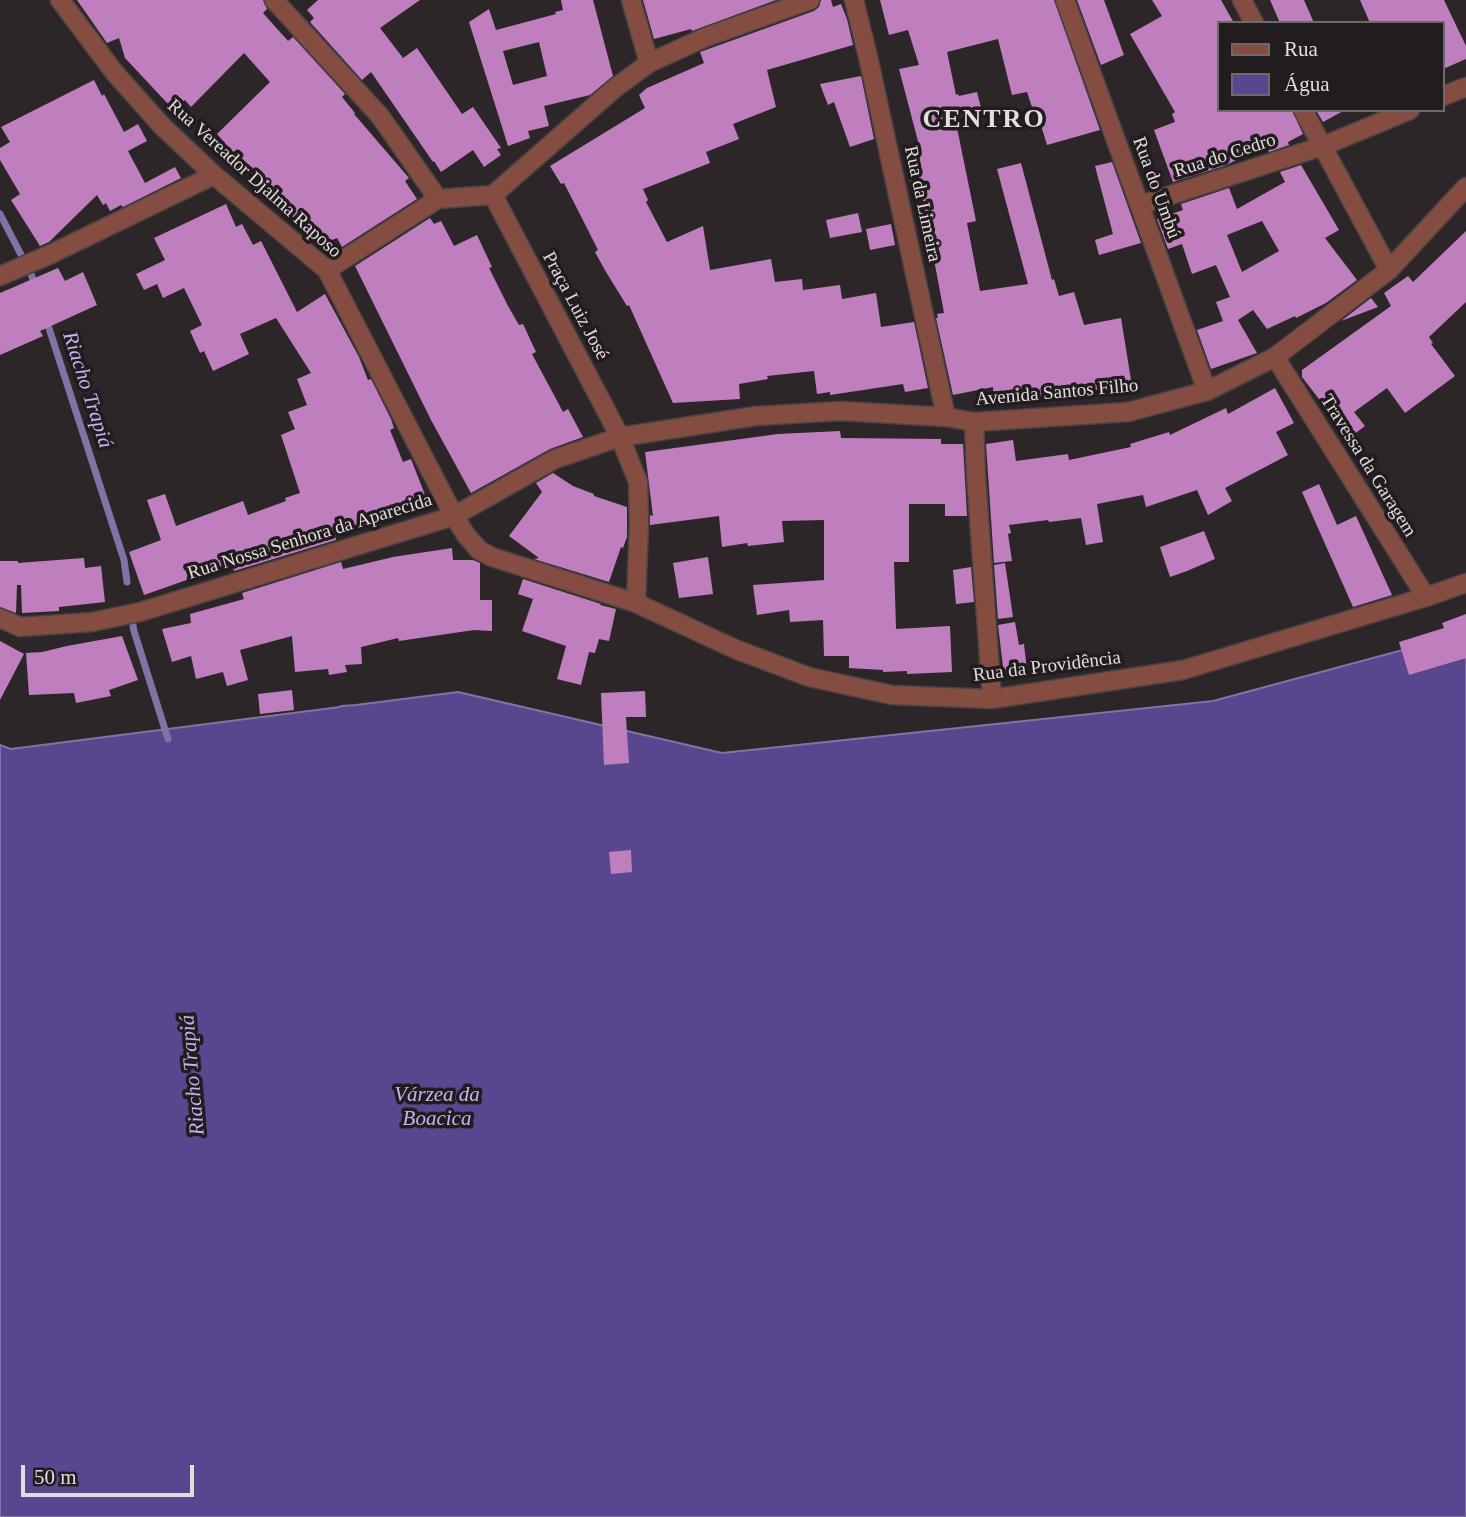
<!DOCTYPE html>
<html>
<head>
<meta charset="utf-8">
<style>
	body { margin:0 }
	#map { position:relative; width:1466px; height:1517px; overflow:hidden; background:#2d2628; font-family:"Times New Roman",serif }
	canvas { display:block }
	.legend { position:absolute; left:1217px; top:21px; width:228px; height:91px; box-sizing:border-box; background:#231c1e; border:2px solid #6f696a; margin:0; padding:9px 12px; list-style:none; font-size:21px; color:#e1dcdd }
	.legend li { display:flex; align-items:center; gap:14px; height:35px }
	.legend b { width:35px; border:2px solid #6f696a }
	.scale { position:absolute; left:21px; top:1465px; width:173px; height:32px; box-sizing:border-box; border:4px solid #e1dcdd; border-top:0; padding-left:9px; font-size:21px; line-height:24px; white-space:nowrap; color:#e1dcdd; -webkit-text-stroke:5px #231c1e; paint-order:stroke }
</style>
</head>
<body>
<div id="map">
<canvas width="1466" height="1517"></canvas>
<ul class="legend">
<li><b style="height:9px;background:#854d41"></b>Rua</li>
<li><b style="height:19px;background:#58468e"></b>Água</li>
</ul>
<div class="scale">50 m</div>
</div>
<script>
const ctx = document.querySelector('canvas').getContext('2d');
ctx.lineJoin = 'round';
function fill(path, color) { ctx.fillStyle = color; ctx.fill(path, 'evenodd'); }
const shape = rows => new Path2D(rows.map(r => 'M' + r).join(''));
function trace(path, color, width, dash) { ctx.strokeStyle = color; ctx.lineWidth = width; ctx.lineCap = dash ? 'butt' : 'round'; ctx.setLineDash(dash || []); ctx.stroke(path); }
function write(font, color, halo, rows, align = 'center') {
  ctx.font = font + ' "Times New Roman",serif'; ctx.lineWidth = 7; ctx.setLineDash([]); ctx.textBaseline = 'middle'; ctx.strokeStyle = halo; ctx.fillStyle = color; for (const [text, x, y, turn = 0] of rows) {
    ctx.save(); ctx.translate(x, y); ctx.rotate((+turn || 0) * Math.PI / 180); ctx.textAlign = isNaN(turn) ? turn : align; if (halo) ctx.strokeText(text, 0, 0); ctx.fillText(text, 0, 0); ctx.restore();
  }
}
const water = shape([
	[1466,633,1466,1517,0,1517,0,745,11,749,340,707,341,706,356,705,458,692,722,753,1213,701,1466,633]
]);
fill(water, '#58468e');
trace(water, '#8173a6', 2);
trace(shape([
	[0,214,31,274,36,288],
	[46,319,124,560,127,582],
	[132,620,134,631,168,739]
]), '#8173a6', 7);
fill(shape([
	[77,0,263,0,267,9,263,13,288,41,293,37,345,94,342,97,355,113,354,114,409,178,405,181,417,199,342,247,337,238,325,243,320,234,314,238,301,220,296,225,217,134,270,82,244,53,191,107,185,100,178,105,174,100,169,105,125,58,119,38,107,43],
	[318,0,420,0,380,28,403,58,417,48,462,114,473,107,501,148,497,149,501,155,484,167,473,150,441,172,434,161,433,162,371,72,362,80,310,22,314,18,307,10],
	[561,0,593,0,613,76,590,95,544,106,549,126,528,131,530,138,508,146,469,22,489,9,496,30,556,14,555,12,563,10],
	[539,42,547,76,513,85,503,51],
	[643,0,776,0,692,31,691,29,654,39],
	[821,0,831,0,833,7,841,4,847,19,853,45,767,70,776,107,733,124,739,139,706,152,710,163,643,189,648,200,646,202,667,242,703,226,710,270,771,259,775,282,802,279,803,290,840,285,842,299,876,293,881,327,914,322,928,388,905,392,903,384,830,395,830,392,817,394,814,371,767,376,768,379,739,384,740,399,673,403,629,305,627,306,606,272,595,252,598,250,590,234,564,183,561,184,550,166,645,108,639,95,647,88,704,63,700,52,814,11,819,7],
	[880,0,1054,0,1100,130,1047,145,1037,112,1034,113,1027,92,1012,95,998,39,947,52,956,95,958,94,959,96,977,92,982,112,955,118,976,221,967,223,980,291,1028,284,997,169,1021,163,1052,280,1054,279,1059,296,1074,292,1084,325,1121,318,1132,386,1100,391,1100,389,1070,397,1034,401,1033,396,994,400,993,387,953,395,936,318,938,318,937,314,944,313,922,195,913,197,905,149,919,145,899,69,919,65,908,30,889,35],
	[1077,0,1104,0,1124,55,1101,65],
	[1152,0,1221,0,1234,23,1219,23,1219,110,1292,110,1303,134,1288,142,1289,145,1269,152,1266,146,1224,166,1173,182,1154,130,1175,122,1172,114,1175,112,1130,34,1162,16],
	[1270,0,1304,0,1314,23,1280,23],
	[1360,0,1444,0,1466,46,1466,59,1443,69,1443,23,1370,23],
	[861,76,874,139,850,147,834,102,828,105,820,84],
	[94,80,102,96,104,94,124,132,138,124,147,141,128,151,145,183,175,167,181,178,123,207,121,205,110,211,106,203,103,205,97,195,49,242,40,246,11,200,20,194,0,160,0,148,10,142,1,127],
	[1316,110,1345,110,1323,122],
	[1112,162,1141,243,1099,255,1095,240,1113,234,1095,166],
	[1301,165,1339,230,1325,238,1357,280,1326,303,1296,318,1295,316,1267,329,1253,310,1238,320,1257,353,1211,369,1197,330,1223,321,1216,302,1230,297,1216,265,1192,274,1182,244,1168,249,1157,219,1183,210,1181,204,1229,188,1237,209,1285,182,1280,172],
	[1262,221,1279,251,1242,272,1227,235],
	[226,204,236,227,242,224,253,245,261,241,297,312,325,294,359,357,368,380,371,379,391,419,394,428,390,430,403,462,411,459,427,500,335,536,336,540,234,571,232,564,144,595,129,552,161,540,147,500,165,494,176,526,243,501,248,515,286,501,285,498,300,493,281,435,295,429,288,412,307,405,297,379,311,373,276,318,240,334,249,354,213,371,204,351,200,353,190,331,202,325,184,288,163,298,157,284,144,290,136,274,165,260,154,238],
	[858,213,862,232,830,238,826,220],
	[430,218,434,224,441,221,454,246,477,235,492,267,489,268,508,306,519,325,523,324,536,352,532,354,563,412,568,409,583,437,550,449,471,493,431,420,355,266],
	[891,224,895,245,870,250,866,229],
	[1466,231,1466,302,1429,337,1433,343,1431,344,1455,376,1405,413,1387,388,1354,412,1365,426,1349,438,1302,377,1302,370,1391,306,1384,293,1408,276,1413,282],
	[58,268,65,281,83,272,97,305,40,331,43,336,0,355,0,293],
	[1371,298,1378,307,1341,321],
	[1275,388,1294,423,1276,432,1288,455,1225,488,1232,501,1208,515,1197,490,1146,507,1143,495,1097,504,1103,542,1086,545,1081,518,1049,522,1048,520,1009,525,1011,533,1008,534,1012,561,994,563,986,444,1013,440,1016,461,1068,454,1069,460,1131,447,1130,444,1169,432,1170,435,1226,408,1228,414],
	[840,431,841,438,941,439,941,444,963,444,967,516,945,516,945,504,909,504,909,562,894,562,896,629,950,626,952,672,907,674,907,671,883,672,883,670,849,668,849,656,824,656,823,620,790,622,789,610,757,615,753,585,824,580,824,520,782,521,784,542,748,546,747,543,722,547,719,516,650,525,650,515,653,516,645,452,778,434],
	[553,473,573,486,594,494,594,496,627,507,627,537,623,548,621,547,609,582,534,559,539,558,509,536,542,492,536,483],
	[1319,484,1337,525,1356,516,1392,595,1353,607,1302,492],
	[1204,531,1215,559,1187,571,1170,577,1160,547],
	[452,548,453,560,473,560,480,563,480,600,492,600,492,631,474,630,399,641,398,638,361,647,362,664,345,665,347,672,329,675,328,669,295,672,292,636,240,650,248,680,227,686,223,672,196,679,191,656,172,662,162,629,191,623,190,614,244,599,242,593,341,562,343,569,393,557],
	[708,557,713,594,679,598,673,563],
	[84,558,85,568,101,566,105,602,59,607,59,611,22,613,21,585,17,585,16,613,0,607,0,561,18,561,18,563],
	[1005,563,1013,617,998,619,994,565],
	[971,567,974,602,956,604,953,570],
	[523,579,601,604,600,605,616,609,609,641,599,639,595,653,589,652,581,685,557,679,566,646,522,631,533,599,518,594],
	[1466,614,1466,658,1409,675,1399,642,1444,628,1442,623],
	[1015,622,1019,645,1024,644,1027,671,1004,675,998,625],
	[122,636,138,680,109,690,111,696,76,703,74,693,29,695,26,653,42,652,67,646],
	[0,641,24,654,0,700],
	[292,690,294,710,260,714,258,694],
	[645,691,646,717,626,717,629,763,604,765,601,693],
	[631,850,632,872,611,874,609,852]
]), '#bf7fbf');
const minor = shape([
	[60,0,114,72,162,126,214,175,327,270,454,516,466,535,479,550,492,557,636,603,735,649,809,677,892,695,992,699,1183,670,1426,597,1466,583],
	[274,0,380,116,438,199],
	[631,0,649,63],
	[854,0,869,61,946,417],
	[1065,0,1207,391],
	[1242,0,1254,23],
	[1443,96,1466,87],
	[1303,110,1389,270],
	[493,195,620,437,638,482,639,523,636,603],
	[493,195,615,88,649,63,706,37,810,0],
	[1140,205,1323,146,1410,110],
	[327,270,438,199,493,195],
	[0,276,51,254,214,175],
	[1275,357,1426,597],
	[974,422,976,476,992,699],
	[0,618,20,627,92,622,140,612,454,516,555,459,620,437,756,416,841,411,946,417,974,422,1128,412,1207,391,1275,357,1389,270,1466,187]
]);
trace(minor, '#4a4345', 21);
trace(minor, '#854d41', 18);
write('19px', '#e1dcdd', '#231c1e', [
	["Rua do Cedro",1225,156,-18],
	["Rua Vereador Djalma Raposo",254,179,42],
	["Rua do Umbú",1156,188,70],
	["Rua da Limeira",922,204,78],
	["Praça Luiz José",575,306,62],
	["Avenida Santos Filho",1057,393,-5],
	["Travessa da Garagem",1368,466,58],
	["Rua Nossa Senhora da Aparecida",310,537,-17],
	["Rua da Providência",1047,667,-7]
]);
write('italic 21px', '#c0b5f3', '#231c1e', [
	["Riacho Trapiá",87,390,72],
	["Riacho Trapiá",193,1075,-95],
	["Várzea da",437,1095],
	["Boacica",437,1119]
]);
ctx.letterSpacing = '2px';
write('bold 26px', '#e7dddf', '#231c1e', [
	["CENTRO",984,120]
]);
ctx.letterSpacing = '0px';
</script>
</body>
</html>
